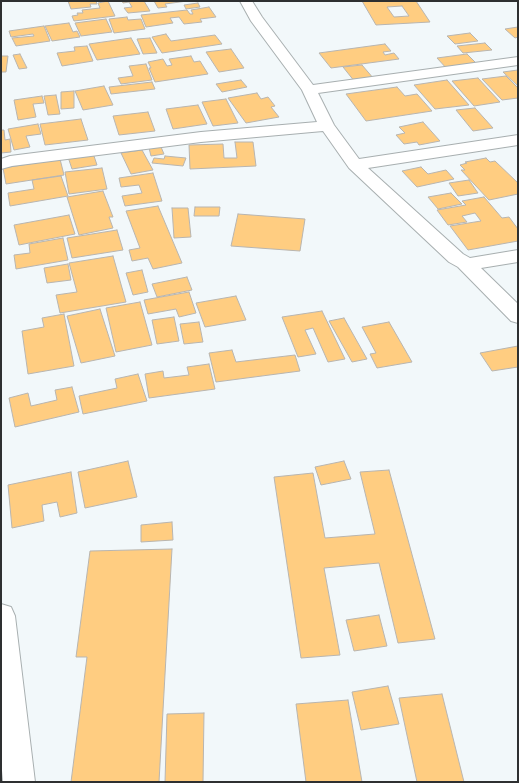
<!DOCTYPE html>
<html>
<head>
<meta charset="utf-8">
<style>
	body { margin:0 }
	#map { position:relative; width:519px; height:783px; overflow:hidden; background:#f2f8fa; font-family:"Public Sans",sans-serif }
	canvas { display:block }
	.frame { position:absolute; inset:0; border:2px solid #2e3031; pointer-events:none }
</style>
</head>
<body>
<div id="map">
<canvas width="519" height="783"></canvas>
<div class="frame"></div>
</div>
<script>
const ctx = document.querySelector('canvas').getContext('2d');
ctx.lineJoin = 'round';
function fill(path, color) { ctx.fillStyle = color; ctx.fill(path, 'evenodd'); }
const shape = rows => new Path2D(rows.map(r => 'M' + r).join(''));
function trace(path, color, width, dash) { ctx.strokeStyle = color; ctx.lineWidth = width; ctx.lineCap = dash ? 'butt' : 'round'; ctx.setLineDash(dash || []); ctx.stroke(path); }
const building = shape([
	[68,1,96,1,97,4,90,4,91,7,71,9,68,1],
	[108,1,115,16,74,21,72,16,78,15,77,13,83,13,82,10,100,8,98,3,108,1],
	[122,1,144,1,150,11,128,13,124,8,132,7,129,2,123,3,122,1],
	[154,1,187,1,165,4,167,7,158,8,154,1],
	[362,1,416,1,430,22,376,25,362,1],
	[402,6,409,16,394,17,387,7,402,6],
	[198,3,200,7,186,9,184,5,198,3],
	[209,7,216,17,200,19,202,22,184,24,179,17,170,18,173,23,146,27,141,15,187,10,190,14,193,14,191,10,209,7],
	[127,17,128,20,141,19,145,29,114,33,109,19,127,17],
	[106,19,112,32,81,36,75,23,106,19],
	[69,23,73,32,77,31,80,37,52,41,45,26,69,23],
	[44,26,50,41,16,46,12,38,34,36,33,34,11,37,9,31,44,26],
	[518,27,518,37,515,38,505,29,518,27],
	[470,33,478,41,455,44,447,36,470,33],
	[166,34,171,41,215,35,222,44,162,53,152,37,166,34],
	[131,38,140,54,97,60,89,44,131,38],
	[150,38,157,53,143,54,137,39,150,38],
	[485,43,492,50,463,53,457,46,485,43],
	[385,44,391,51,383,52,385,55,394,53,399,59,331,68,319,53,385,44],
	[87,46,93,61,62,66,57,53,75,51,74,47,87,46],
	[231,49,244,68,219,72,206,52,231,49],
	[20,54,27,68,19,69,13,55,20,54],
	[467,54,479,66,448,70,437,58,467,54],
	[1,56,8,56,6,72,1,72,1,56],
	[191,56,194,62,200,61,208,74,155,82,149,68,151,68,148,62,163,59,167,66,172,65,169,59,191,56],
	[146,64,152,80,121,84,118,78,133,76,129,66,146,64],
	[362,65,374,79,355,82,343,67,362,65],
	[518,70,518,86,503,72,518,70],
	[506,76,518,88,518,98,502,100,482,79,506,76],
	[478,78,500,102,474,106,452,81,478,78],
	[241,80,247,87,222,92,216,84,241,80],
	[447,80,469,105,435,109,414,85,447,80],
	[152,82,155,89,111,94,109,87,152,82],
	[104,86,113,105,83,110,75,91,104,86],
	[397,87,405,96,417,94,432,111,366,121,346,94,397,87],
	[74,91,74,108,61,109,61,92,74,91],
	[257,93,261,99,268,97,275,106,271,107,279,117,246,123,228,98,257,93],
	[56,95,60,114,48,115,44,96,56,95],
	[42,96,44,103,33,104,36,117,18,120,14,100,42,96],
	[226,99,238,123,213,126,202,102,226,99],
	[198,105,207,124,173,129,166,109,198,105],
	[475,108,493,128,473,131,456,110,475,108],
	[148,112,155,131,119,135,113,116,148,112],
	[81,119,88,140,45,145,40,124,81,119],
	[423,122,440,141,419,145,417,142,404,144,396,135,405,133,399,127,423,122],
	[38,124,41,134,26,136,30,147,14,150,8,129,38,124],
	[1,130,4,130,5,140,10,139,11,152,1,153,1,130],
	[235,142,253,142,256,166,190,169,189,145,223,144,224,158,237,158,235,142],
	[161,147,164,154,151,156,149,148,161,147],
	[142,150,153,170,131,174,121,153,142,150],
	[93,153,97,165,72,169,68,157,93,153],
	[165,156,186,158,183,166,152,163,154,158,164,159,165,156],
	[486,158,490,162,495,161,518,183,518,194,489,200,461,170,465,170,460,165,467,163,465,162,486,158],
	[60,159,64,175,6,184,3,168,60,159],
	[421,167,428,174,446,170,454,179,417,187,402,171,421,167],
	[102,168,107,189,69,194,65,172,102,168],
	[153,173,162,201,125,206,122,196,142,193,139,185,121,187,119,178,153,173],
	[61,176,68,196,10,206,8,193,34,189,32,180,61,176],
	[469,180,478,193,458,196,449,183,469,180],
	[103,191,113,217,109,217,113,228,79,235,67,197,103,191],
	[451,193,462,204,438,209,428,197,451,193],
	[484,197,502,218,509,217,518,229,518,241,468,250,450,226,481,221,475,213,462,216,467,222,448,225,437,210,466,205,462,201,484,197],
	[158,206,182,263,153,269,148,258,132,261,129,250,140,248,126,211,158,206],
	[195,207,220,207,219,216,194,216,195,207],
	[172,208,188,208,191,237,174,238,172,208],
	[238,214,305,219,300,251,231,246,238,214],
	[69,215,75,234,19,245,14,225,69,215],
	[117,230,123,250,72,258,67,238,117,230],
	[63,238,68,260,16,269,14,255,30,253,29,244,63,238],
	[113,256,126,302,60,313,56,295,77,292,69,263,113,256],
	[68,264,71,280,47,283,44,268,68,264],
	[142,270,148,292,133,295,126,273,142,270],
	[187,277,192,290,157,297,152,284,187,277],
	[189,292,196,313,179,317,176,309,148,314,144,300,189,292],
	[236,296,246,320,205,327,196,303,236,296],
	[140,302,152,345,116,352,106,308,140,302],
	[100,309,115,356,81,363,67,316,100,309],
	[322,311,345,359,328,362,313,328,305,330,316,354,298,357,282,317,322,311],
	[64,314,74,366,28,374,22,331,44,327,42,318,64,314],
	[174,317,179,341,157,344,152,320,174,317],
	[344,318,367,359,352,362,329,321,344,318],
	[199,322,203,342,184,344,180,324,199,322],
	[389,322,412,362,377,368,370,354,376,353,362,327,389,322],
	[518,346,518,367,492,371,480,353,518,346],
	[232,350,236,362,295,355,300,371,216,382,209,353,232,350],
	[209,364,215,389,149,398,145,374,163,371,164,378,189,375,187,367,209,364],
	[138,374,147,401,83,414,79,396,117,388,115,379,138,374],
	[72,387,79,412,15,427,9,398,28,393,31,406,57,400,55,390,72,387],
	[128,461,137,497,85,508,78,472,128,461],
	[344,461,351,479,321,485,315,467,344,461],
	[389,470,435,639,398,643,379,563,324,568,340,655,301,658,274,477,313,473,325,538,375,534,360,472,389,470],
	[71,472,77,513,60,517,57,502,42,505,44,521,12,528,8,485,71,472],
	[172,522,173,540,141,542,141,525,172,522],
	[172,549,159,782,71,782,87,657,76,657,90,551,172,549],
	[379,615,387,646,354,651,346,620,379,615],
	[388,686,399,724,361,730,352,692,388,686],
	[442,694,464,782,417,782,399,698,442,694],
	[348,700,362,782,306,782,296,704,348,700],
	[204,713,203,782,165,782,167,714,204,713]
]);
fill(building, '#ffcd81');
trace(building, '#b8b5b0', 1);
const minor = shape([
	[240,1,252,1,262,17,313,85,518,57,518,65,318,93,334,125,359,159,518,135,518,145,368,168,463,254,470,258,518,250,518,262,481,268,518,304,518,323,511,321,458,267,449,262,349,168,323,131,201,142,12,166,1,169,1,159,10,156,201,132,317,122,302,90,251,21,240,1],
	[1,604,11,607,15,616,35,782,3,782,1,759,1,604]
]);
trace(minor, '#a8afb0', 2);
fill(minor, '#fff');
</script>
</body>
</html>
